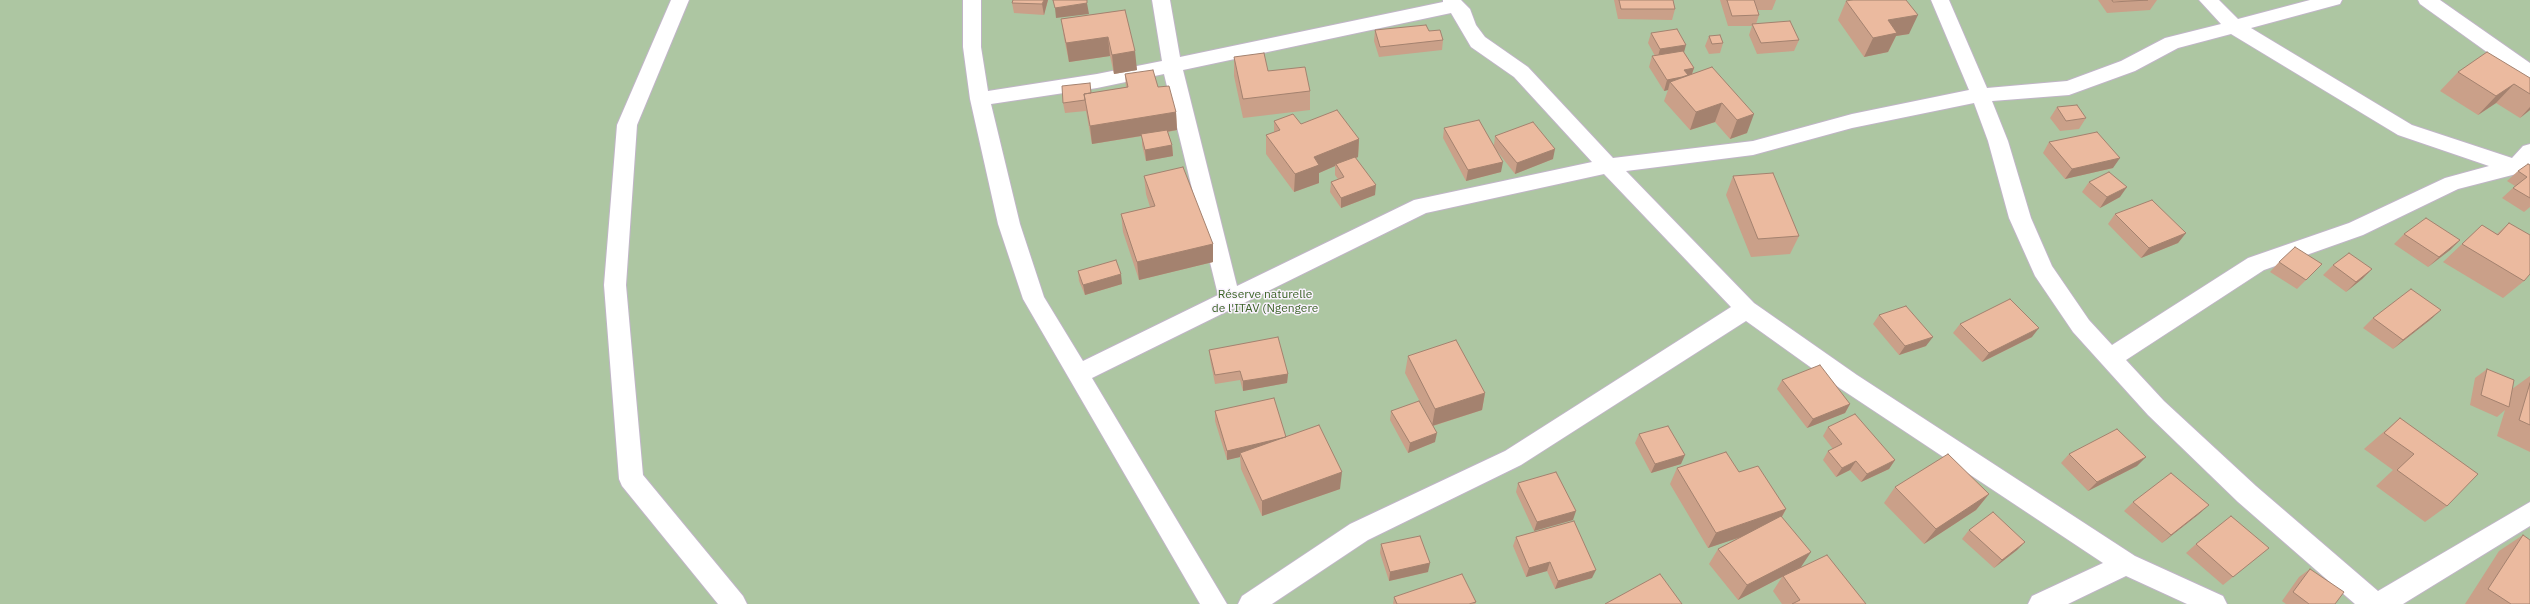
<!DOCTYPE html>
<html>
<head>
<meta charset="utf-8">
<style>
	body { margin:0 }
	canvas { display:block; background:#eee3f5 }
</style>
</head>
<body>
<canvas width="2530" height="604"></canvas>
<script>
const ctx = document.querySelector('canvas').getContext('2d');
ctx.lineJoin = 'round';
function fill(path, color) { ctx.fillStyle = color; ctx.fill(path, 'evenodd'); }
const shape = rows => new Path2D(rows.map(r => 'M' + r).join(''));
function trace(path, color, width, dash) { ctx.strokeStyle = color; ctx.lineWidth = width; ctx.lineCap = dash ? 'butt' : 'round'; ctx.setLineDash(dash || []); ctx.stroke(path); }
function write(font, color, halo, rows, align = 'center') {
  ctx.font = font + ' "IBM Plex Sans",sans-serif'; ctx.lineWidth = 3; ctx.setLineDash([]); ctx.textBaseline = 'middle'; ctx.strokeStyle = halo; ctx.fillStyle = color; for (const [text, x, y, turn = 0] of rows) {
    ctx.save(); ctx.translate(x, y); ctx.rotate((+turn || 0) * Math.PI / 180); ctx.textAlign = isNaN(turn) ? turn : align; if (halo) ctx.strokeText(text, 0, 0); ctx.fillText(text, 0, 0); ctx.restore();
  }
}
fill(shape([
	[0,0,2530,0,2530,604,0,604]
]), '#adc6a2');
const minor = shape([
	[671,0,689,0,637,125,626,285,643,475,743,596,747,604,718,604,622,486,619,479,604,285,617,125,671,0],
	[963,0,981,0,981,47,988,91,1097,74,1162,61,1152,0,1170,0,1180,57,1443,2,1443,0,1461,0,1470,9,1476,25,1485,37,1528,67,1613,158,1753,141,1852,114,1969,90,1931,0,1949,0,1987,88,2067,81,2121,61,2165,38,2221,24,2199,0,2219,0,2238,19,2310,0,2342,0,2340,4,2251,28,2412,125,2512,158,2523,146,2530,144,2530,164,2524,172,2458,189,2363,235,2264,270,2126,360,2164,401,2256,486,2378,591,2530,502,2530,526,2403,604,2355,604,2238,502,2148,415,2073,332,2035,276,2009,218,1988,141,1974,103,1852,128,1753,155,1626,171,1754,303,1857,375,2135,556,2223,596,2227,604,2187,604,2126,576,2068,604,2028,604,2032,596,2103,563,1841,389,1746,321,1521,465,1368,540,1272,604,1238,604,1242,596,1350,524,1505,451,1731,307,1604,174,1426,213,1092,378,1227,604,1200,604,1023,299,998,224,970,99,963,47,963,0],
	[1451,13,1471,47,1514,77,1592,162,1414,200,1237,286,1183,70,1451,13],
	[2231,34,2398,135,2489,166,2445,178,2349,223,2248,258,2112,345,2089,320,2052,266,2031,218,2008,141,1992,101,2069,95,2135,71,2178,48,2231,34],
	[1164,74,1218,295,1083,361,1044,297,1020,224,991,104,1097,88,1164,74],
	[2418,0,2440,0,2530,63,2530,80,2523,78,2420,4,2418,0]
]);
trace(minor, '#c0b5c7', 2);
fill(minor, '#fff');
fill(shape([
	[1013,0,1048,0,1044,15,1014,13,1012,3],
	[1614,0,1673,0,1675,9,1672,20,1618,19],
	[1720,0,1776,0,1772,10,1758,10,1759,15,1756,24,1799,40,1794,51,1757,54,1749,35,1752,26,1728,26],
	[2098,0,2157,0,2150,10,2107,13],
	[1846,1,1909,34,1896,36,1888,52,1864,57,1838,20],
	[1125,10,1137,70,1114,74,1110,56,1069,62,1064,38,1061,19],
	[1375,30,1443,40,1442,50,1379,57,1374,41],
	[1651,33,1684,52,1694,68,1692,74,1712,67,1747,133,1730,139,1715,122,1690,130,1664,101,1668,90,1664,91,1649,67,1652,56,1655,56,1648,43],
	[1709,36,1723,43,1720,53,1709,54,1705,46],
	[1234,57,1268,71,1310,91,1310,110,1243,118,1234,76],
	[2458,72,2530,78,2530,110,2520,118,2496,103,2478,115,2440,91],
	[1125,74,1158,87,1176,112,1177,130,1168,132,1172,145,1173,156,1146,161,1142,145,1142,136,1092,144,1086,111,1065,113,1063,103,1091,93,1126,87],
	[2057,107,2086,118,2079,129,2060,131,2050,118],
	[1274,121,1301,124,1359,139,1358,157,1356,158,1375,195,1341,208,1330,192,1331,182,1338,179,1335,175,1335,166,1319,173,1319,183,1294,192,1266,154,1266,135,1274,132],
	[1444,128,1494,145,1495,136,1553,159,1515,174,1497,151,1501,172,1466,181,1443,138],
	[2049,142,2113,168,2065,179,2043,153],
	[2530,165,2530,207,2524,212,2502,198,2515,186,2507,181,2518,171],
	[1144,176,1213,244,1213,262,1139,280,1123,232,1121,214,1150,207,1146,194],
	[1733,176,1799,236,1790,254,1751,257,1726,195],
	[2089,182,2120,197,2100,208,2082,192],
	[2115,214,2186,233,2178,243,2141,258,2108,224],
	[2509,223,2524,281,2503,298,2443,262,2482,225,2497,234],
	[2404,234,2460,240,2450,250,2428,267,2394,244],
	[2279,262,2322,264,2297,289,2270,272],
	[2333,265,2372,269,2362,279,2346,292,2323,275],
	[1078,271,1122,284,1085,295,1079,281],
	[1879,315,1926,346,1899,355,1873,324],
	[2373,318,2430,320,2393,349,2363,328],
	[1960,324,2032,337,1982,362,1953,333],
	[1209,350,1288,374,1287,383,1243,391,1240,380,1215,384,1210,359],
	[1408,356,1485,393,1482,410,1433,426,1435,442,1408,453,1390,420,1391,411,1430,421,1405,373],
	[2487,369,2512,389,2530,376,2530,452,2497,436,2505,410,2497,417,2470,405,2475,378],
	[1782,380,1850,404,1845,413,1807,428,1777,389],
	[1215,411,1286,437,1340,489,1262,516,1241,469,1240,457,1227,460,1215,421],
	[2400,418,2447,506,2425,522,2376,486,2393,470,2364,449,2380,435],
	[1828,427,1895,460,1889,469,1861,482,1850,470,1836,477,1823,460,1828,451,1833,449,1823,436],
	[1639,434,1681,464,1651,473,1635,443],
	[2069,454,2137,466,2088,491,2061,463],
	[1677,468,1739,472,1786,509,1782,517,1801,567,1866,604,1782,604,1773,591,1782,577,1738,600,1709,564,1718,549,1740,537,1708,548,1670,484],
	[1518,483,1573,520,1534,531,1516,492],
	[1895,487,1989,494,1976,510,1924,544,1884,503],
	[2133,502,2199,514,2162,543,2124,511],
	[1969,530,2025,542,2017,550,1994,568,1962,539],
	[2523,535,2530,604,2465,604,2499,551],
	[1516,537,1592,578,1555,589,1547,571,1526,577,1513,546],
	[1381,544,1428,572,1389,581,1380,553],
	[2196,544,2269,548,2223,585,2186,553],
	[2310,569,2335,604,2286,604,2282,601,2299,577],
	[1394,597,1476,602,1475,604,1393,604]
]), '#caa089');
fill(shape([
	[1044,0,1048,0,1044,15,1042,4],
	[1087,3,1089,14,1056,18,1055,8],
	[1918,15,1909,34,1896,36,1888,52,1864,57,1873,38,1888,20],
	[1108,37,1110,56,1069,62,1066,43],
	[1686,45,1683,56,1657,60,1660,49],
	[1135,51,1137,70,1114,74,1112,55],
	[1694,68,1690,79,1670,82,1668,90,1664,91,1667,80,1684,70],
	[2514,84,2496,103,2478,115,2496,96],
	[1722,103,1715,122,1690,130,1696,112],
	[2530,107,2530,110,2520,118],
	[1176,112,1177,130,1092,144,1090,126],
	[1754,114,1747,133,1730,139,1737,120],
	[1359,139,1358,157,1336,166,1336,164,1335,166,1319,173,1319,183,1294,192,1295,174,1314,157],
	[1172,145,1173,156,1146,161,1145,150],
	[1555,149,1553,159,1515,174,1517,163],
	[2120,158,2113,168,2065,179,2072,169],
	[1503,162,1501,172,1466,181,1468,170],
	[1376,185,1375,195,1341,208,1341,198],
	[2127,187,2120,197,2100,208,2107,197],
	[2186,233,2178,243,2141,258,2149,248],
	[2460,240,2450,250,2428,267,2439,257],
	[1213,244,1213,262,1139,280,1137,262],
	[2372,269,2362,279,2346,292,2356,282],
	[1121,274,1122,284,1085,295,1083,285],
	[2441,310,2430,320,2393,349,2403,340],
	[2039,328,2032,337,1982,362,1989,353],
	[1933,337,1926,346,1899,355,1905,346],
	[1288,374,1287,383,1243,391,1243,381],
	[1485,393,1482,410,1432,426,1435,409],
	[1850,404,1845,413,1807,428,1813,419],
	[1437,433,1435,442,1408,453,1410,443],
	[1286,437,1240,453,1240,457,1227,460,1227,451],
	[1685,455,1681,464,1651,473,1655,464],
	[2146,457,2137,466,2088,491,2097,482],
	[1895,460,1889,469,1861,482,1867,474],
	[1856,461,1850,470,1836,477,1842,468],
	[1342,472,1340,489,1262,516,1262,501],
	[1989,494,1976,510,1924,544,1936,529],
	[2209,505,2199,514,2162,543,2171,535],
	[1786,509,1777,525,1708,548,1716,533],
	[1576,511,1573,520,1534,531,1537,522],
	[2025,542,2017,550,1994,568,2002,560],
	[1811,552,1801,567,1738,600,1747,585],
	[1550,562,1547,571,1526,577,1529,568],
	[1430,563,1428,572,1389,581,1390,572],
	[1596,570,1592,578,1555,589,1558,581]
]), '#a4826f');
const building = shape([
	[1013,0,1044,0,1042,4,1012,3,1013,0],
	[1053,0,1087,0,1087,3,1055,8,1053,0],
	[1619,0,1673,0,1675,9,1621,9,1619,0],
	[1727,0,1754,0,1759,15,1732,16,1727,0],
	[1852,0,1906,0,1918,15,1888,20,1897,33,1873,38,1846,1,1852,0],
	[2112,0,2148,0,2113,2,2112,0],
	[1125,10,1135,51,1112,55,1108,37,1066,43,1061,19,1125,10],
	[1790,21,1799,40,1761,43,1752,24,1790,21],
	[1426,25,1429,31,1440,30,1443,40,1380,47,1375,30,1426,25],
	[1677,29,1686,45,1660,49,1651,33,1677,29],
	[1720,35,1723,43,1712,44,1709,36,1720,35],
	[1683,51,1694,68,1684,70,1688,75,1682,77,1667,80,1652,56,1683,51],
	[2487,52,2530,78,2530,94,2514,84,2496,96,2458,72,2487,52],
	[1264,53,1268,71,1305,67,1310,91,1243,99,1234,57,1264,53],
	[1712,67,1754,114,1737,120,1722,103,1696,112,1670,82,1712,67],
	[1153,70,1158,87,1169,86,1176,112,1090,126,1084,94,1128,87,1125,74,1153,70],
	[1090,83,1091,93,1084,94,1085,100,1063,103,1062,86,1090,83],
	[2077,105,2086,118,2066,121,2057,107,2077,105],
	[1337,110,1359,139,1314,157,1319,165,1295,174,1266,135,1280,130,1274,121,1293,114,1301,124,1337,110],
	[1479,120,1503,162,1468,170,1444,128,1479,120],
	[1533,122,1555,149,1517,163,1495,136,1533,122],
	[1167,130,1172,145,1145,150,1141,134,1167,130],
	[2097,132,2120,158,2072,169,2049,142,2097,132],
	[1355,157,1376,185,1341,198,1331,182,1344,177,1336,164,1355,157],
	[2528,164,2530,165,2530,198,2513,188,2527,177,2518,171,2528,164],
	[1183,167,1213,244,1137,262,1121,214,1155,206,1144,176,1183,167],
	[2109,172,2127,187,2107,197,2089,182,2109,172],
	[1773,173,1799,236,1758,239,1733,176,1773,173],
	[2152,200,2186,233,2149,248,2115,214,2152,200],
	[2426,218,2460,240,2439,257,2404,234,2426,218],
	[2509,223,2530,235,2530,274,2524,281,2462,244,2482,225,2498,235,2509,223],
	[2295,247,2322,264,2306,280,2279,262,2295,247],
	[2349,253,2372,269,2356,282,2333,265,2349,253],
	[1116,260,1121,274,1083,285,1078,271,1116,260],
	[2411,289,2441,310,2403,340,2373,318,2411,289],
	[2010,299,2039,328,1989,353,1960,324,2010,299],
	[1906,306,1933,337,1905,346,1879,315,1906,306],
	[1278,337,1288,374,1243,381,1240,371,1215,375,1209,350,1278,337],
	[1456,340,1485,393,1435,409,1408,356,1456,340],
	[1820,365,1850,404,1813,419,1782,380,1820,365],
	[2487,369,2514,380,2509,407,2481,395,2487,369],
	[2530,383,2530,425,2519,420,2530,383],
	[1274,398,1286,437,1227,451,1215,411,1274,398],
	[1419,401,1437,433,1410,443,1391,411,1419,401],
	[1855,414,1895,460,1867,474,1856,461,1842,468,1828,451,1842,444,1828,427,1855,414],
	[2400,418,2478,474,2447,506,2397,470,2414,454,2384,433,2400,418],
	[1319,425,1342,472,1262,501,1240,453,1319,425],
	[1668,426,1685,455,1655,464,1639,434,1668,426],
	[2117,429,2146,457,2097,482,2069,454,2117,429],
	[1726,452,1739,472,1758,466,1786,509,1716,533,1677,468,1726,452],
	[1948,454,1989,494,1936,529,1895,487,1948,454],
	[1556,472,1576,511,1537,522,1518,483,1556,472],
	[2171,473,2209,505,2171,535,2133,502,2171,473],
	[1993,512,2025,542,2002,560,1969,530,1993,512],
	[1781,516,1811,552,1747,585,1718,549,1781,516],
	[2231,516,2269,548,2233,577,2196,544,2231,516],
	[1574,521,1596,570,1558,581,1550,562,1529,568,1516,537,1574,521],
	[2523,535,2530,540,2530,604,2511,604,2488,589,2523,535],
	[1420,536,1430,563,1390,572,1381,544,1420,536],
	[1827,555,1866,604,1792,604,1800,600,1783,576,1827,555],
	[2310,569,2344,592,2335,604,2309,604,2293,592,2310,569],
	[1462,574,1476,602,1469,604,1397,604,1394,597,1462,574],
	[1660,574,1682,604,1605,604,1660,574]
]);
fill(building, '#ebba9f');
trace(building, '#a4826f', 1);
write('12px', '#3d6429', '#f9f2fd', [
	["Réserve naturelle",1265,295],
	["de l'ITAV (Ngengere",1265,309]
]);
</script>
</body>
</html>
